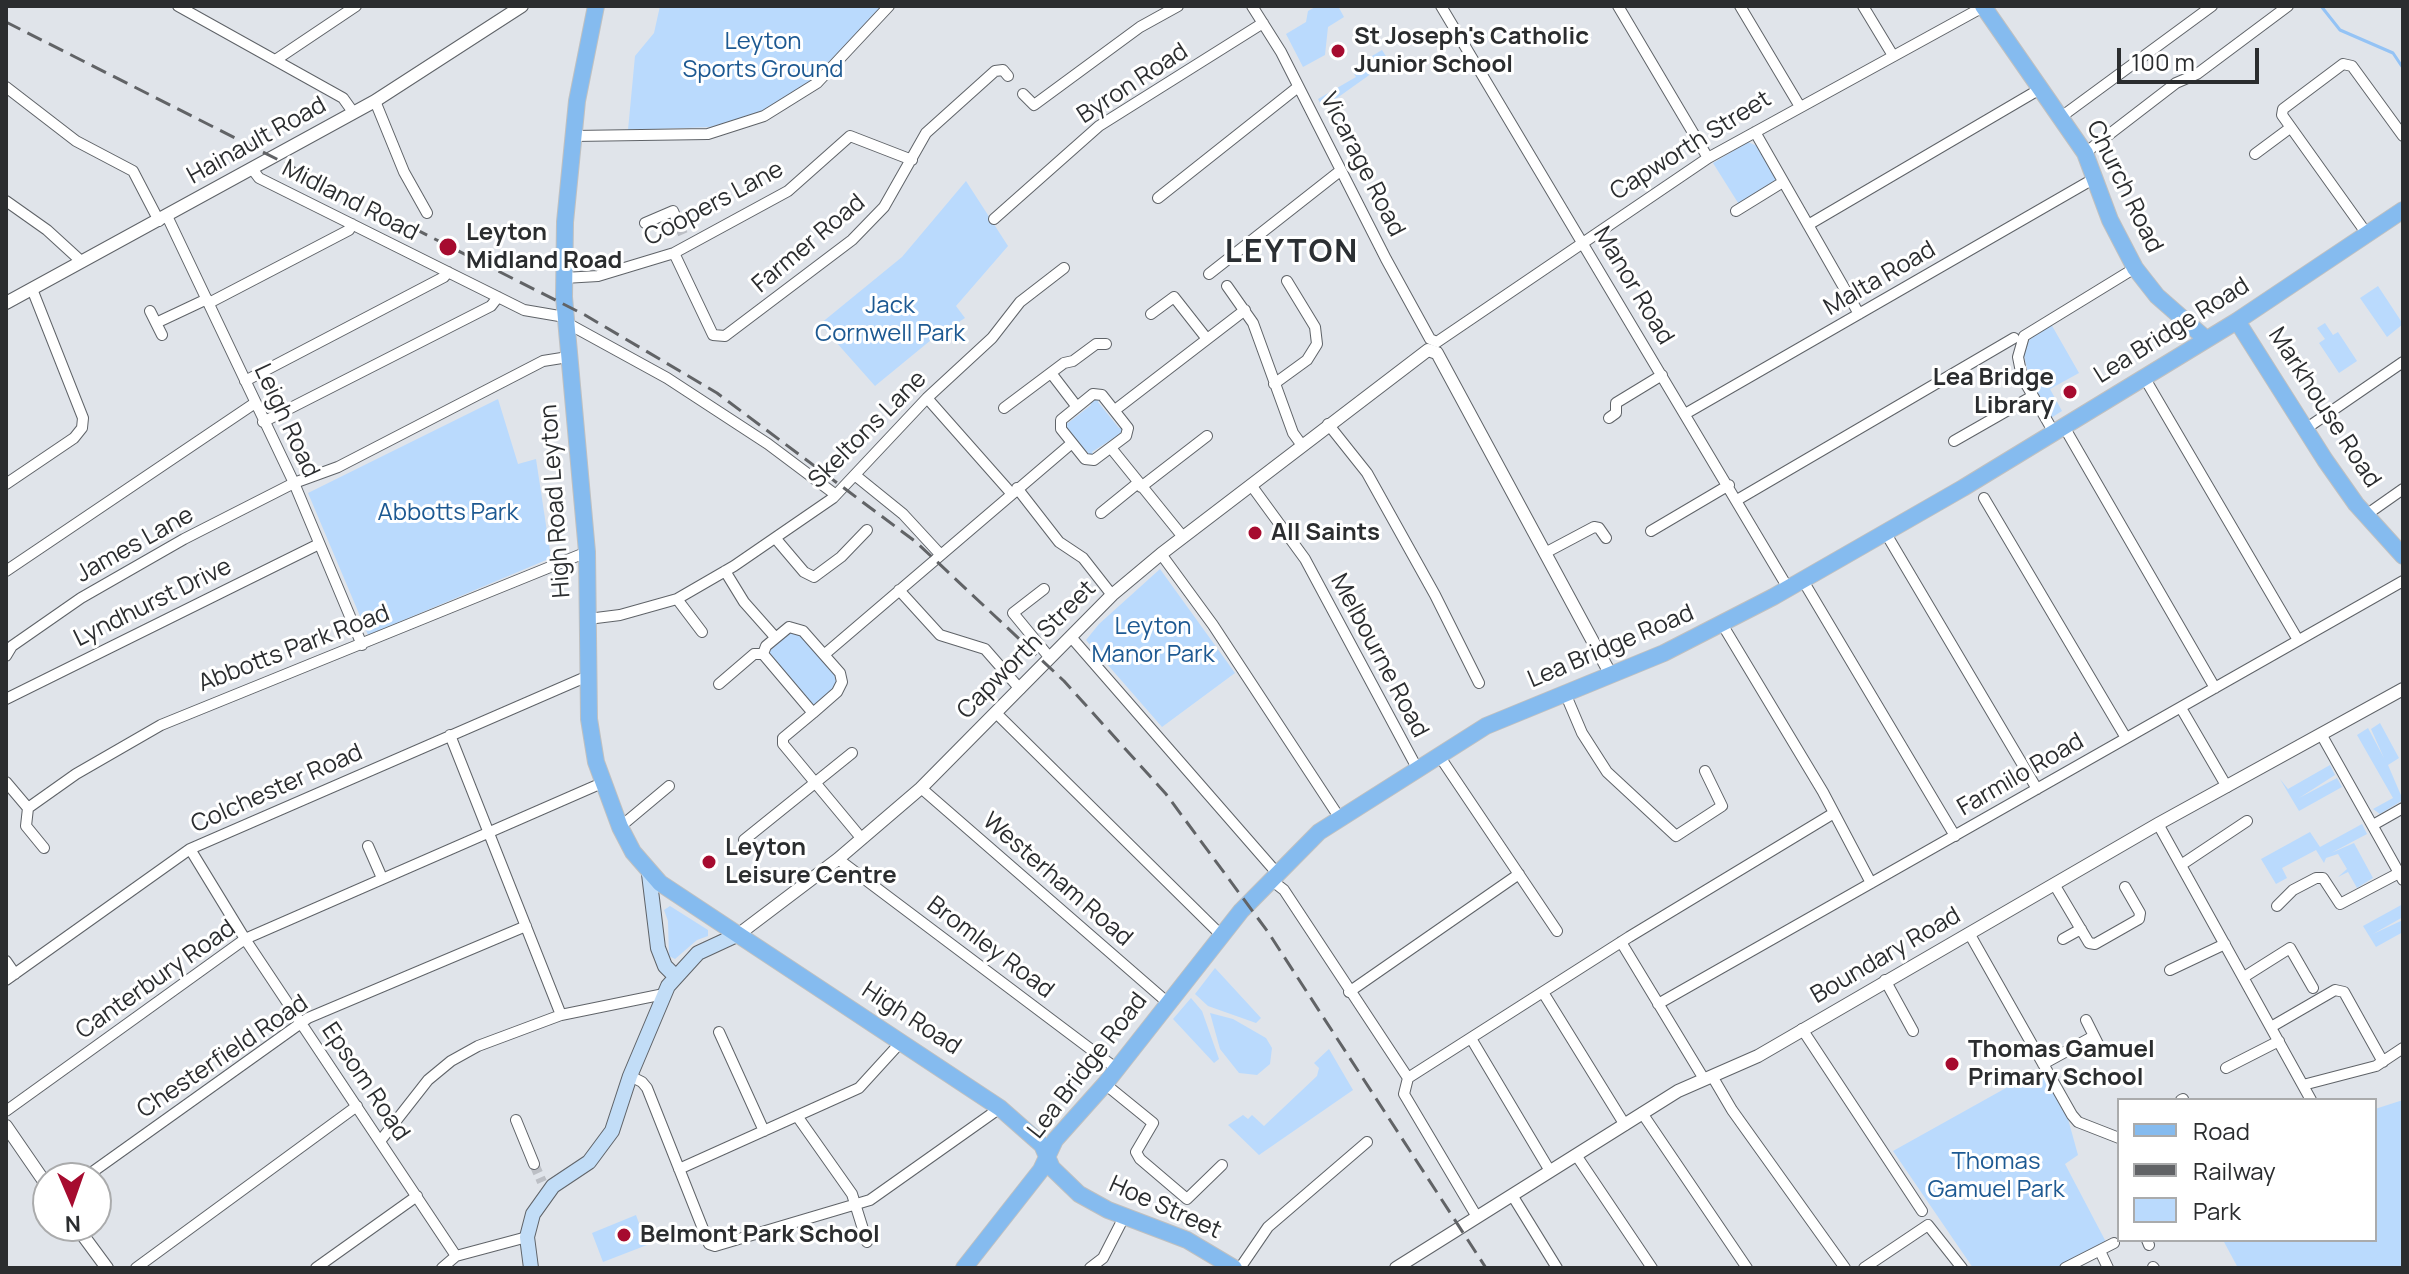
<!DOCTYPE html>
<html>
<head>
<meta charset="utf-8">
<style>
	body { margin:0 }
	#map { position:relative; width:2409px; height:1274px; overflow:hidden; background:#e0e4ea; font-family:Manrope,sans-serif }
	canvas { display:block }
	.frame { position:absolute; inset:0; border:8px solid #2b2d2f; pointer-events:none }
	.legend { position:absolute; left:2117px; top:1098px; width:260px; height:144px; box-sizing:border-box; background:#fff; border:2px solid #aaabac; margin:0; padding:10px 14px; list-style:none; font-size:24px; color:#2b2d2f }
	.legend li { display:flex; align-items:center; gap:16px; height:40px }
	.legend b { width:40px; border:2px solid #aaabac }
	.north { position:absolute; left:32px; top:1162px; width:80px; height:80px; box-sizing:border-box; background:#fff; border:2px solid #aaabac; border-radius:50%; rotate:178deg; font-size:22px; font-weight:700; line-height:32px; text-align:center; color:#2b2d2f }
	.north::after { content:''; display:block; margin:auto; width:28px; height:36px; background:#a60b2f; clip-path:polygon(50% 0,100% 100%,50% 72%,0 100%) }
	.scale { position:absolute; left:2117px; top:48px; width:142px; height:36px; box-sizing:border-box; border:4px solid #2b2d2f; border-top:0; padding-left:10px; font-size:24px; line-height:28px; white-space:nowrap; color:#2b2d2f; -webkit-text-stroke:6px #fff; paint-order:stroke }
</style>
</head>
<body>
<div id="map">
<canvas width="2409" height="1274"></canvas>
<div class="frame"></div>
<ul class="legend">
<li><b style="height:10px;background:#85bbef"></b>Road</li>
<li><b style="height:10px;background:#616366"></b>Railway</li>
<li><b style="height:22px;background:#badafd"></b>Park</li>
</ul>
<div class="north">N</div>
<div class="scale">100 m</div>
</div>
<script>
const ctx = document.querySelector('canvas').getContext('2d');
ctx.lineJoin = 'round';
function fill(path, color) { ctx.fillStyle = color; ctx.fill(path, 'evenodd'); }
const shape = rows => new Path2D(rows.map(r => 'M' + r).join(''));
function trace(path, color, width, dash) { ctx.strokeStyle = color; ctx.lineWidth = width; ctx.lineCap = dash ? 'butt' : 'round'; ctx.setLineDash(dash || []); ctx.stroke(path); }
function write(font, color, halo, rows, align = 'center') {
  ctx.font = font + ' Manrope,sans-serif'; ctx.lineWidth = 6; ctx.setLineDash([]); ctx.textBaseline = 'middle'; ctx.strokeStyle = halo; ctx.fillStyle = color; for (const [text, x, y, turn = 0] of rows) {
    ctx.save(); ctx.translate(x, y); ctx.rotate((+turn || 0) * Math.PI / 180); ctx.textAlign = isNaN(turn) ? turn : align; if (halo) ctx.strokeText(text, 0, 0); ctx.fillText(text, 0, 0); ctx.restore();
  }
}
fill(shape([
	[660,6,882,6,808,84,758,114,710,127,628,130,635,56,654,33],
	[1317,6,1338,6,1344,17,1328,27,1325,55,1303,67,1286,34,1306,22,1308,11],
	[1382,50,1389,61,1323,108,1318,99,1356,77,1353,72,1357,65],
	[1748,142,1757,146,1778,182,1740,206,1713,163],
	[966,181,1008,246,956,306,965,318,931,340,875,386,820,324,902,257],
	[2378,286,2403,324,2387,337,2360,298],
	[2325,323,2333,335,2338,332,2357,361,2339,373,2319,343,2325,339,2317,328],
	[2051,324,2079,373,2050,389,2062,411,2051,418,2032,388,2023,352,2032,334],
	[1094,398,1100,399,1098,402,1119,428,1122,426,1123,432,1092,452,1094,455,1086,455,1088,453,1065,428,1066,420,1068,423,1091,405,1089,402],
	[498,399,518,464,536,459,551,558,368,635,308,493],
	[1160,569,1235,673,1162,727,1086,640,1099,624],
	[797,627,842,682,813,713,763,654],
	[2380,723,2399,758,2388,765,2403,800,2380,814,2373,809,2393,798,2357,735,2368,728,2384,758,2371,729],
	[2330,765,2335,775,2299,798,2337,778,2342,787,2299,811,2280,779,2288,789],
	[2362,824,2367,834,2331,853,2354,843,2373,878,2357,888,2348,872,2338,877,2347,869,2338,854,2326,858,2324,863,2316,850,2282,868,2287,878,2276,884,2261,859,2310,832,2320,847],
	[2403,904,2403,917,2373,934,2403,920,2403,932,2376,947,2363,926],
	[670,906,708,930,708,936,697,940,675,959,669,956,668,921,664,910],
	[1215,968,1261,1018,1256,1023,1208,1006,1195,994],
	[1191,998,1202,1011,1219,1059,1214,1063,1173,1019],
	[1210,1013,1233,1019,1266,1038,1272,1048,1270,1064,1257,1075,1239,1073,1220,1049],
	[1329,1049,1353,1090,1259,1155,1228,1125,1243,1115,1248,1119,1252,1115,1264,1126,1317,1076,1319,1068,1314,1063],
	[2040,1069,2068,1119,2078,1155,2065,1164,2106,1242,2058,1268,1973,1268,1893,1151],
	[2403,1100,2403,1268,2238,1268,2223,1240,2375,1240,2375,1109],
	[636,1215,647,1245,603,1262,592,1233]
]), '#badafd');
trace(shape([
	[2321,6,2340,30,2393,53,2403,68]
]), '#94c3f5', 3);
trace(shape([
	[679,225,684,237],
	[534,1164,542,1182]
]), '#bcbfc5', 10, [10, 5]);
const minor = shape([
	[178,6,343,98,353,112],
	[1252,6,1281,52,1386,259,1430,339,1437,342,1708,158,1983,7],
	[1441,6,1788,588],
	[1618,6,1708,158],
	[1740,6,1799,105],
	[1863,6,1892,54],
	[277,59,356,6],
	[6,87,76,141,133,171,159,221],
	[1023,94,1034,105,1140,27,1178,6],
	[375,101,404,172,427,213],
	[2061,117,2212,6],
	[1755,132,1859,314],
	[574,136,708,134,764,116,817,83,889,6],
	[2085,153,2176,83,2197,74,2288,6],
	[2255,154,2290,128],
	[253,170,259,178,524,310,565,317],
	[1158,198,1298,87],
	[6,201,47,230,82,262],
	[1736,211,1783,182],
	[167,216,294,483,362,645],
	[994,219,1099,126,1263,23],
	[645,223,673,211,679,225],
	[1808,225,2040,89],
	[2367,234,2282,115,2283,109,2343,64,2352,66,2403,136],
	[674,253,713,335,725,336,852,240,884,207,926,133,995,71,1003,70,1008,76],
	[1209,274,1340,171],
	[564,278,598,276,674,253,788,191,850,136,912,160],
	[1227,286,1253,323,1293,433,1301,444],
	[209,303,349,230,352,224],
	[150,311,162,335],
	[1151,314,1174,297,1207,339],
	[565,322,667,378,768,444,836,495],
	[156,323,207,299],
	[1051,373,1077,407],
	[2144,377,2298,640],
	[245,381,444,277,448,272],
	[1274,384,1307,360,1317,344,1315,327,1287,281],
	[1093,394,1102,395,1128,428,1126,436,1094,460,1085,459,1061,429,1061,420,1093,394],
	[927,398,1011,493],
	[1004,408,1064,363,1073,361,1096,344,1106,344],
	[1115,410,1245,310],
	[1685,414,2095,178],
	[1609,418,1616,413,1616,403,1662,375],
	[263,422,491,306,498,297],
	[1328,424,1367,473,1435,595,1479,683],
	[2063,425,2215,688],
	[2304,430,2403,362],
	[2053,431,2022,377,2018,357,2024,336,2135,268],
	[1954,441,2031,397],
	[1111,448,1183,537],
	[856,476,903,514,939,553],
	[6,484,74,438,82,428,83,418,32,289],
	[1251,485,1305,559,1417,768],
	[1141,487,1207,436],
	[1017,488,1059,542,1083,558,1112,595],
	[1984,498,2126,738],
	[1737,500,2014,338],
	[1101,513,1138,483],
	[2366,515,2403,489],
	[1651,531,1729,485],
	[1885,532,2037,789],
	[776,539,804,572,814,577,841,557,867,530],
	[1545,553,1594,527,1599,528,1606,538],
	[1161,554,1213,625,1339,817],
	[6,571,255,403],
	[725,571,744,602,775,637],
	[1802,579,1955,836],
	[1044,589,1013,613,1050,658],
	[899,590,940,635,985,649,1020,689],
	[677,599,702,632],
	[588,619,620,615,677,599,734,566,833,498,927,398,992,338,1020,302,1064,268],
	[1722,624,1823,792,1871,883],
	[789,627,803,631,840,673,842,682,837,692,813,713,763,654,766,646,789,627],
	[1071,637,1276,872],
	[825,654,1072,443],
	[6,656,12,646,81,598,184,539,294,483,338,467,543,361,568,357],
	[719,684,754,654,763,654],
	[1565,693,1582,733,1607,772,1676,836,1722,806,1705,771],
	[6,699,319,544],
	[2181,708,2227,787],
	[813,713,783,738,783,744,862,839],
	[996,713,1222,936],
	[2321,734,2403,880],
	[450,735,561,1015],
	[1438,754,1557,931],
	[6,782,28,808],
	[921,788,1167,1002],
	[28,808,76,774,161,725,587,552],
	[28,808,26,826,44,848],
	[2158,824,2311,1100],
	[2373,825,2403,808],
	[620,827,669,786],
	[744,840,852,753],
	[368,846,382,878],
	[190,849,245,939,456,1256],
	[838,859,1117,1069],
	[2181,865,2247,821],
	[1270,879,1284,890,1408,1078],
	[2054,884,2089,943,2095,944,2139,919,2140,913,2125,887],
	[2277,906,2293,890,2316,878,2323,878,2340,904,2399,873],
	[1969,933,2072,1115,2078,1122,2119,1138],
	[2063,939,2081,929],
	[1621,942,1704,1079],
	[6,961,15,974],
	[2170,970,2225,944],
	[2244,977,2290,948,2313,988],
	[6,980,190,849,588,676],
	[1885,980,1913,1031],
	[1349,992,1519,874],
	[1544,994,1625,1125],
	[1658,1004,2403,581],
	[2086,1020,2099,1046],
	[2271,1027,2335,990,2344,992,2383,1062],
	[1802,1029,1922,1211],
	[719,1032,764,1131],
	[1472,1040,1550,1171],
	[2043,1064,2094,1036],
	[2226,1068,2279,1041],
	[630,1076,642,1082,647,1088,709,1244,715,1246,870,1200,1000,1108],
	[1712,1076,1732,1110,1845,1268],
	[1408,1078,1629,937,1834,813],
	[1408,1078,1404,1094,1477,1217],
	[1105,1084,1153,1123,1136,1152,1140,1159,1187,1199,1222,1165],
	[2303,1085,2376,1066,2403,1048],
	[2181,1100,2183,1099],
	[6,1111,245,939,602,783],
	[1642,1113,1747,1268],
	[797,1116,852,1194,867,1242],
	[516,1120,534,1164],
	[381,1140,428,1080,451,1061,478,1046,561,1015,664,994],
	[1576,1155,1652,1268],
	[679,1169,859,1088,901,1042],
	[84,1178,308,1018,526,926],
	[1512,1195,1557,1268],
	[2147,1240,2149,1245],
	[2100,1251,2108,1268],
	[2153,1267,2154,1268],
	[136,1268,357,1106],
	[316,1268,417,1196],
	[442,1268,456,1256,527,1237],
	[1090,1268,1103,1258,1124,1217],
	[1240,1268,1268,1227,1367,1142],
	[1864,1268,1928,1225,1962,1268],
	[2065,1268,2114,1243]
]);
const tertiary = shape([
	[6,303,375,101,522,6],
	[739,934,838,859,921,788,1112,595,1161,554,1428,350,1437,353,1611,675],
	[6,1126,48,1187],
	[76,1226,107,1268],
	[1396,1268,1678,1091,1758,1056,2158,824,2403,689]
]);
const secondary = shape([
	[649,874,658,948,665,966,675,976],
	[531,1268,527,1237,533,1214,553,1186,589,1162,612,1131,630,1076,668,986,698,953,739,934]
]);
const primary = shape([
	[596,6,577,101,565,222,564,297,587,552,589,719,596,762,620,827,633,852,660,883,1000,1108,1042,1145,1052,1168,1079,1194,1108,1210,1187,1240,1234,1268],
	[1983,6,2085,153,2110,220,2135,268,2157,296,2206,339],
	[2237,321,2325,460,2356,504,2403,556],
	[964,1268,1041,1170,1055,1140,1105,1084,1241,911,1319,832,1486,726,1664,653,1773,597,1963,488,2237,321,2403,210]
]);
trace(minor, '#5f6368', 12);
trace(tertiary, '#5f6368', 14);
trace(secondary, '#5f6368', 16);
trace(primary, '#bfc0c1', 18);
trace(minor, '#fff', 10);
trace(tertiary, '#fff', 12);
trace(secondary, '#c2ddf7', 14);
trace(primary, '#85bbef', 16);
trace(shape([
	[6,22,585,315,717,393,916,542,1064,681,1166,794,1268,932,1486,1268]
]), '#616366', 3, [16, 8]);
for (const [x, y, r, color] of [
	[1338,51,8,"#a60b2f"],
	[448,247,10,"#a60b2f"],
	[2070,392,8,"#a60b2f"],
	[1255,533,8,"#a60b2f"],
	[709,862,8,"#a60b2f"],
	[1952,1064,8,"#a60b2f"],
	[624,1235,8,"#a60b2f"]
]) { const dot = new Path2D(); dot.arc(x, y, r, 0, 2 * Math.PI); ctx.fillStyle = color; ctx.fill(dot); trace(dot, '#fff', 3); }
write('bold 24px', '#2b2d2f', '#fff', [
	["St Joseph's Catholic",1354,37],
	["Junior School",1354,65],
	["Leyton",466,233],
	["Midland Road",466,261],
	["Lea Bridge",2054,378,"right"],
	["Library",2054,406,"right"],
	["All Saints",1271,533],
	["Leyton",725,848],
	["Leisure Centre",725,876],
	["Thomas Gamuel",1968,1050],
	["Primary School",1968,1078],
	["Belmont Park School",640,1235]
], 'left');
write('24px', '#1d5992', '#fff', [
	["Leyton",763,42],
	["Sports Ground",763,70],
	["Jack",890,306],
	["Cornwell Park",890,334],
	["Abbotts Park",448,513],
	["Leyton",1153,627],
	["Manor Park",1153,655],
	["Thomas",1996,1162],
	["Gamuel Park",1996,1190]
]);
write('24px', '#2b2d2f', '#fff', [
	["Byron Road",1133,84,-33],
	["Hainault Road",257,141,-29],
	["Capworth Street",1691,146,-32],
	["Vicarage Road",1362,165,63],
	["Church Road",2124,187,64],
	["Midland Road",350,201,27],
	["Coopers Lane",714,204,-28],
	["Farmer Road",809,244,-40],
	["Malta Road",1880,279,-30],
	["Manor Road",1633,286,59],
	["Lea Bridge Road",2172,331,-32],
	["Markhouse Road",2324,408,57],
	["Leigh Road",286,421,65],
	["Skeltons Lane",868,430,-45],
	["High Road Leyton",556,501,-94],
	["James Lane",135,545,-29],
	["Lyndhurst Drive",153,603,-26],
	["Lea Bridge Road",1611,647,-23],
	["Abbotts Park Road",294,649,-21],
	["Capworth Street",1027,650,-45],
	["Melbourne Road",1379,656,62],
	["Farmilo Road",2021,775,-30],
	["Colchester Road",277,789,-24],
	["Westerham Road",1057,880,41],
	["Bromley Road",990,948,37],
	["Boundary Road",1886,956,-30],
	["Canterbury Road",156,980,-35],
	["High Road",911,1019,33],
	["Chesterfield Road",223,1057,-34],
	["Lea Bridge Road",1088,1066,-52],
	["Epsom Road",365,1082,56],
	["Hoe Street",1165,1208,24]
]);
ctx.letterSpacing = '2px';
write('bold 32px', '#2b2f33', '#fff', [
	["LEYTON",1292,253]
]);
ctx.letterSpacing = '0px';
</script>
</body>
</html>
